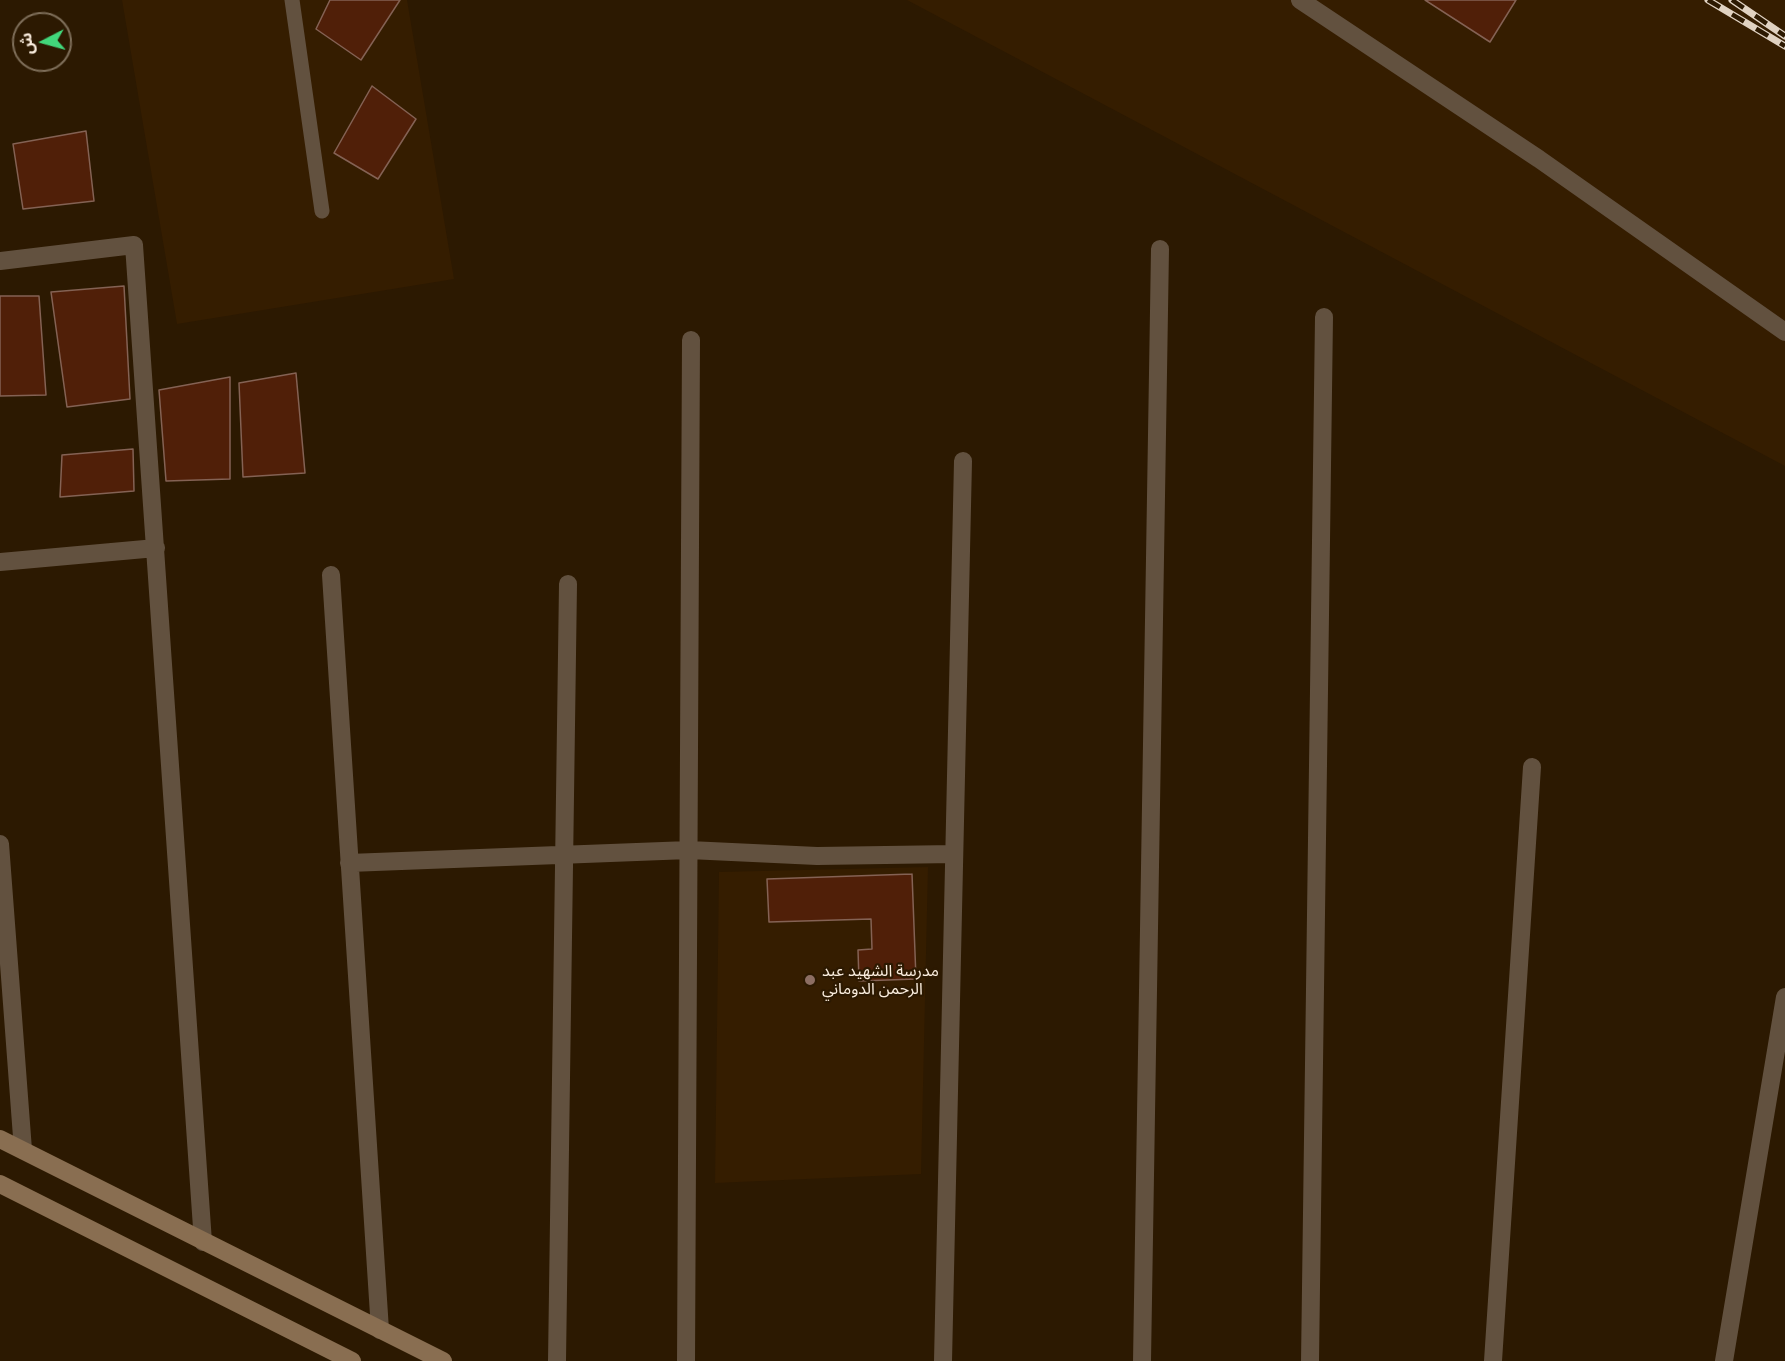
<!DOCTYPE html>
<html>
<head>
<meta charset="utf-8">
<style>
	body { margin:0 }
	#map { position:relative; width:1785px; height:1361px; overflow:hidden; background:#2c1901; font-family:"Golos Text","Noto Sans Arabic",sans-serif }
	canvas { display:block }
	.north { position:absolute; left:12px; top:12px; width:60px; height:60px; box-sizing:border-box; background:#2c1901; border:2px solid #7e6e59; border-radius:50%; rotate:264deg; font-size:16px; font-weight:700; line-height:24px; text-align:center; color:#faedde }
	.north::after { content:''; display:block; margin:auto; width:21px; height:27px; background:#42d77b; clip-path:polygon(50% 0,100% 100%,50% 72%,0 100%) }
</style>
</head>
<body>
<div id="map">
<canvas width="1785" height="1361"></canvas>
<div class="north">ش</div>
</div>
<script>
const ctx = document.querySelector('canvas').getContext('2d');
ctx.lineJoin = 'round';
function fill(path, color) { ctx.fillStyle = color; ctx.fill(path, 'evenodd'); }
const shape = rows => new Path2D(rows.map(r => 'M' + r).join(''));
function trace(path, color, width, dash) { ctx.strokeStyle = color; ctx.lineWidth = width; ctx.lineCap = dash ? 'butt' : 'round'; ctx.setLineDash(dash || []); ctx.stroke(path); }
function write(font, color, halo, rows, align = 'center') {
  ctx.font = font + ' "Golos Text","Noto Sans Arabic",sans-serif'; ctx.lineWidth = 4.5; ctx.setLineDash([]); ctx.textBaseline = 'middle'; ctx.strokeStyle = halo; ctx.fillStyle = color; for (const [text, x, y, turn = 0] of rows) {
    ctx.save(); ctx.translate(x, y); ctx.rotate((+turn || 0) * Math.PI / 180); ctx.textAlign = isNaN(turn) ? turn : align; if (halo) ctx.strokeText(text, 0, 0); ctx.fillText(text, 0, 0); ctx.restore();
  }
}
fill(shape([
	[122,0,407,0,454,279,177,324],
	[907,0,1785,0,1785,466],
	[928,867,921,1174,715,1183,719,872]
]), '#351d00');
const building = shape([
	[330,0,400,0,361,60,316,29,330,0],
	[1425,0,1516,0,1490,42,1425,0],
	[372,86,416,119,378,179,334,153,372,86],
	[86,131,94,201,23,209,13,144,86,131],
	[124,286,130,399,67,407,51,292,124,286],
	[0,296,39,296,46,395,0,396,0,296],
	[296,373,305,473,243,477,239,383,296,373],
	[230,377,230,479,166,481,159,390,230,377],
	[133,449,134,491,60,497,62,455,133,449],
	[912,874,916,979,859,981,858,950,872,949,871,919,769,922,767,879,912,874]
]);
fill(building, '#501f08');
trace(building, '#846254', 1.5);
trace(shape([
	[292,0,322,211]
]), '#62513f', 15);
trace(shape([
	[1300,0,1539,159,1785,332],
	[0,261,134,245,203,1242],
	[0,562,156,548],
	[331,575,380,1330],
	[0,844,23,1150],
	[349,863,689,850,817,856,954,854],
	[557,1361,568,584],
	[686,1361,691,340],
	[943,1361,963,461],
	[1142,1361,1160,249],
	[1310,1361,1324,317],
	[1493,1361,1532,767],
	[1724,1361,1785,997]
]), '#62513f', 18);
trace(shape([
	[0,1139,443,1361],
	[0,1184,352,1361]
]), '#896e51', 18);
const rail = shape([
	[1708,0,1785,46],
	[1732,0,1785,36]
]);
trace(rail, '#e0d2c2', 7);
trace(rail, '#2c1901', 4.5, [14]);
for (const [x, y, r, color] of [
	[810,980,6,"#8d6e63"]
]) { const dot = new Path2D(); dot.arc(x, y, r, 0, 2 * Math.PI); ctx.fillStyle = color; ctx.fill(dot); trace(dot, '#2c1901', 2); }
write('16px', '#faedde', '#2c1901', [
	["مدرسة الشهيد عبد",822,971],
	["الرحمن الدوماني",822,989]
], 'left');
</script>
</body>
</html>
